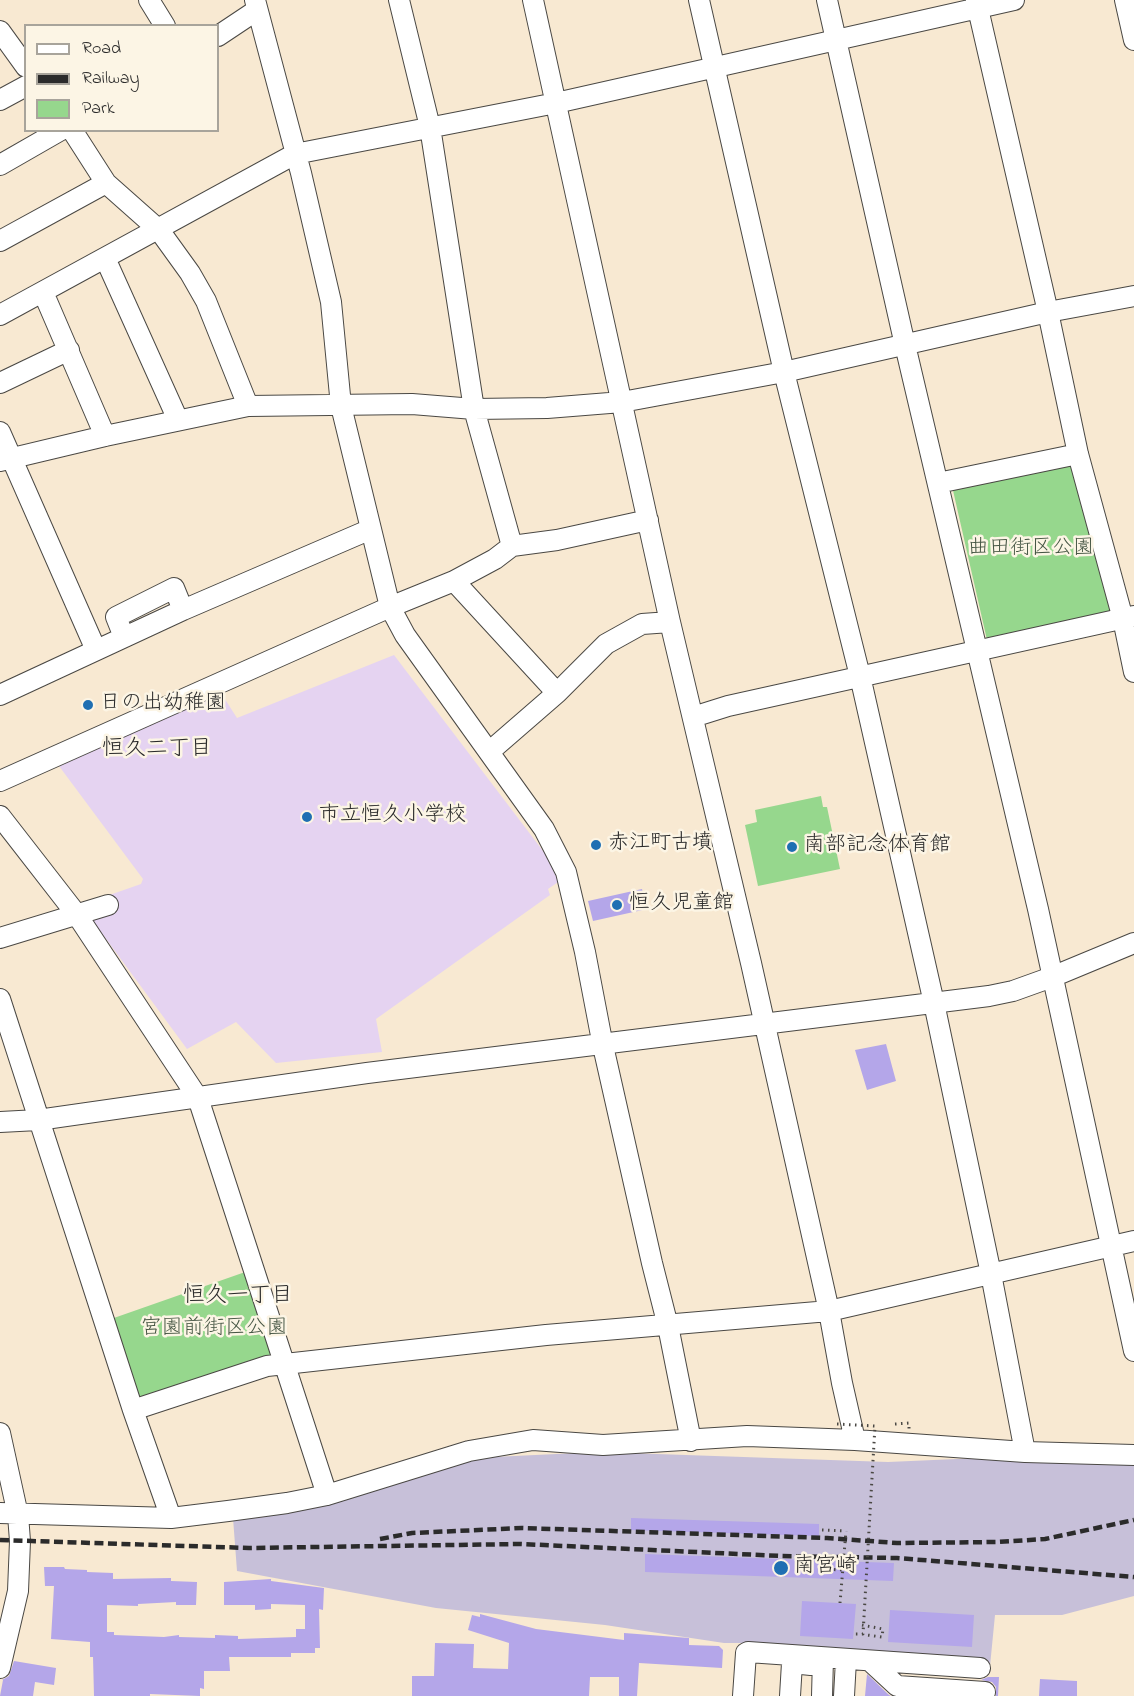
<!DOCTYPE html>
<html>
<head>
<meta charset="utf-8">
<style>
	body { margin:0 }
	#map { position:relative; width:1134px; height:1696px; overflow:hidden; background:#f8e9d2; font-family:"Indie Flower",sans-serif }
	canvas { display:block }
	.legend { position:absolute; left:24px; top:24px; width:195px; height:108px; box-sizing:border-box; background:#fcf5e5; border:2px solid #a8a49b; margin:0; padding:8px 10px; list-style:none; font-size:18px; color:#2b2b2b }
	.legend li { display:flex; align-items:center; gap:12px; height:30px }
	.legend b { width:30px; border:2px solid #a8a49b }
</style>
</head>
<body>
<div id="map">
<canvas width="1134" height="1696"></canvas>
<ul class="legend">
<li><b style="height:8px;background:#fff"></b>Road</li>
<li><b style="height:8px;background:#2b2b2b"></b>Railway</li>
<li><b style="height:16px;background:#96d78d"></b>Park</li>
</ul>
</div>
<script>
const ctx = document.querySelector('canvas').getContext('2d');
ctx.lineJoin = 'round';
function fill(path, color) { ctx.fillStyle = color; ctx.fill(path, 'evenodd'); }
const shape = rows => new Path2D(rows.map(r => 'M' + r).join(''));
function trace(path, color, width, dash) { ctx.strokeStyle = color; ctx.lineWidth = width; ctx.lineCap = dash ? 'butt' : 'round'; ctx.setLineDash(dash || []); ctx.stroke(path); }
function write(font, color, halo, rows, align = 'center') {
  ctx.font = font + ' "Indie Flower","Klee One",sans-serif'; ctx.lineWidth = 5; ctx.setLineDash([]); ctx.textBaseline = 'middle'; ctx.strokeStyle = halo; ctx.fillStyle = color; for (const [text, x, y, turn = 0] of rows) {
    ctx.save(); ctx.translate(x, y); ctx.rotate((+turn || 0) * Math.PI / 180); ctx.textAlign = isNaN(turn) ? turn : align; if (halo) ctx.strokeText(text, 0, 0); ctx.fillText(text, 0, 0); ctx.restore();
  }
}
fill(shape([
	[394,655,556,868,561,880,548,889,550,895,376,1019,382,1052,276,1063,236,1022,187,1049,81,905,141,884,143,879,59,766,221,693,237,718]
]), '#e5d3f1');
fill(shape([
	[599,1452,888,1462,1002,1457,1134,1459,1134,1596,1062,1615,995,1615,990,1666,856,1656,756,1643,724,1643,605,1625,436,1608,237,1571,233,1518,471,1460,493,1457]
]), '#c7c0d9');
fill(shape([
	[1074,459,1110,611,987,640,952,486],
	[821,796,823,807,827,807,840,869,758,886,745,825,757,822,755,810],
	[248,1271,273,1358,144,1401,137,1395,111,1319]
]), '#96d78d');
fill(shape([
	[642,889,647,909,593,921,588,901],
	[886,1044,896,1081,867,1090,855,1050],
	[631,1518,819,1524,819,1536,631,1530],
	[645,1554,894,1563,893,1581,645,1572],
	[44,1567,64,1567,65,1569,87,1570,87,1572,113,1573,113,1579,171,1578,171,1581,197,1582,196,1605,176,1605,176,1602,138,1604,138,1606,107,1605,107,1632,114,1632,114,1635,164,1637,179,1635,179,1637,215,1638,215,1635,238,1636,238,1639,296,1637,296,1629,305,1629,305,1605,271,1604,271,1609,255,1610,255,1605,224,1605,224,1582,271,1579,271,1581,324,1588,323,1610,319,1609,320,1648,315,1648,315,1653,291,1653,291,1657,229,1657,230,1671,204,1671,204,1689,200,1688,200,1696,150,1694,150,1696,94,1696,93,1657,90,1657,90,1642,51,1639,54,1586,45,1586],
	[802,1601,856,1604,853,1639,800,1636],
	[890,1610,974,1615,972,1647,888,1642],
	[480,1614,536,1629,624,1640,624,1633,689,1638,689,1645,719,1646,723,1650,722,1668,639,1663,637,1696,619,1696,619,1677,590,1677,589,1696,412,1696,412,1676,434,1676,435,1643,474,1644,473,1668,508,1669,509,1643,468,1630,472,1615,480,1617],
	[14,1661,56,1668,54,1685,35,1682,33,1696,0,1696,3,1680,2,1680,9,1676],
	[867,1674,889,1695,891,1696,865,1696],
	[988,1677,999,1677,998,1696,996,1696,996,1687,992,1682,981,1680],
	[1040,1679,1077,1681,1077,1696,1039,1696]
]), '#b4a6e9');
const minor = shape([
	[149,0,165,26],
	[255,0,301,173,331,302,341,406,390,607,405,635,544,829,566,872,585,952,603,1046,652,1263,668,1326,691,1441],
	[399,0,430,127,474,409,512,546],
	[533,0,670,622,751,963,829,1311,842,1383,855,1440],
	[699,0,784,372,860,676,934,1003,991,1274,1025,1452],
	[827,0,905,345,1038,909,1134,1351],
	[976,0,1048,312,1078,454,1123,619,1134,672],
	[1125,0,1134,40],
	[0,31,26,67],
	[218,36,257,10],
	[0,100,26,86],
	[72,130,106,183,159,230,190,273,206,301,248,406],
	[0,165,61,130],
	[0,241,106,183],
	[105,258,178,420],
	[43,292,105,436],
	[0,315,295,154,556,103,1014,0],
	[0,383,69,350],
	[0,432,96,650],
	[0,461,105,436,248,406,412,404,474,409,547,408,622,402,784,372,1048,312,1134,296],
	[938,483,1078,454],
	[454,581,557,693],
	[124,637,116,617,174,588,183,610],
	[0,695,183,610,371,529],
	[693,717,728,706,1134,616],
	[489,752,557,693,606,644,642,624,670,622],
	[0,781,390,607,454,581,495,559,512,546,557,540,648,520],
	[0,816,77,915,198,1098,327,1495],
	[0,938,108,905],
	[0,999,133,1410,171,1518],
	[0,1122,38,1120,367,1073,989,996,1013,991,1052,977,1134,943],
	[133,1410,267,1366,546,1335,829,1311,1134,1241],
	[0,1433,18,1515,20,1541,18,1591,0,1668],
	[0,1513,171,1518,228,1511,287,1503,327,1495,469,1451,533,1440,603,1445,747,1436,855,1440,1025,1452,1134,1455],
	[871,1662,897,1686,985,1692],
	[743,1696,746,1653,748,1652,980,1668],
	[790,1696,792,1663,811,1665],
	[822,1696,823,1658],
	[844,1696,846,1660]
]);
trace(minor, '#4a4844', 22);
trace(shape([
	[895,1424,909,1423,909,1429],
	[822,1530,846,1531],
	[822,1569,843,1570],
	[862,1625,883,1629,882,1637,867,1635]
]), '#4a4844', 3, [1.5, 4.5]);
trace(minor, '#fff', 20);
trace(shape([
	[380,1539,412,1533,522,1528,827,1538,897,1543,997,1542,1045,1539,1134,1520],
	[0,1540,249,1548,521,1544,782,1556,897,1558,1134,1577]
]), '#2b2b2b', 4.5, [9, 4.5]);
trace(shape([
	[837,1424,875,1426,863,1634,854,1634],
	[840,1603,846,1531]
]), '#4a4844', 3, [1.5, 4.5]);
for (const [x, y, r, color] of [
	[88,705,6,"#1f6fb2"],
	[307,817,6,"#1f6fb2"],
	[596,845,6,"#1f6fb2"],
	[792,847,6,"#1f6fb2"],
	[617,905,6,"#1f6fb2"],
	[781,1568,8,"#1f6fb2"]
]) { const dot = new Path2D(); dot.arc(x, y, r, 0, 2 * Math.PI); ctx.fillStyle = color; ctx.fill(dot); trace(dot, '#fcf5e5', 2); }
write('21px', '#465644', '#fcf5e5', [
	["曲田街区公園",1031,550],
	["宮園前街区公園",214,1330]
]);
write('21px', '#2b2b2b', '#fcf5e5', [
	["日の出幼稚園",100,705],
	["市立恒久小学校",319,817],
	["赤江町古墳",608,845],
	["南部記念体育館",804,847],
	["恒久児童館",629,905],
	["南宮崎",794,1568]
], 'left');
write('22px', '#2b2b2b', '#fcf5e5', [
	["恒久二丁目",157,750],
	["恒久一丁目",238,1297]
]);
</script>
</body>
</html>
